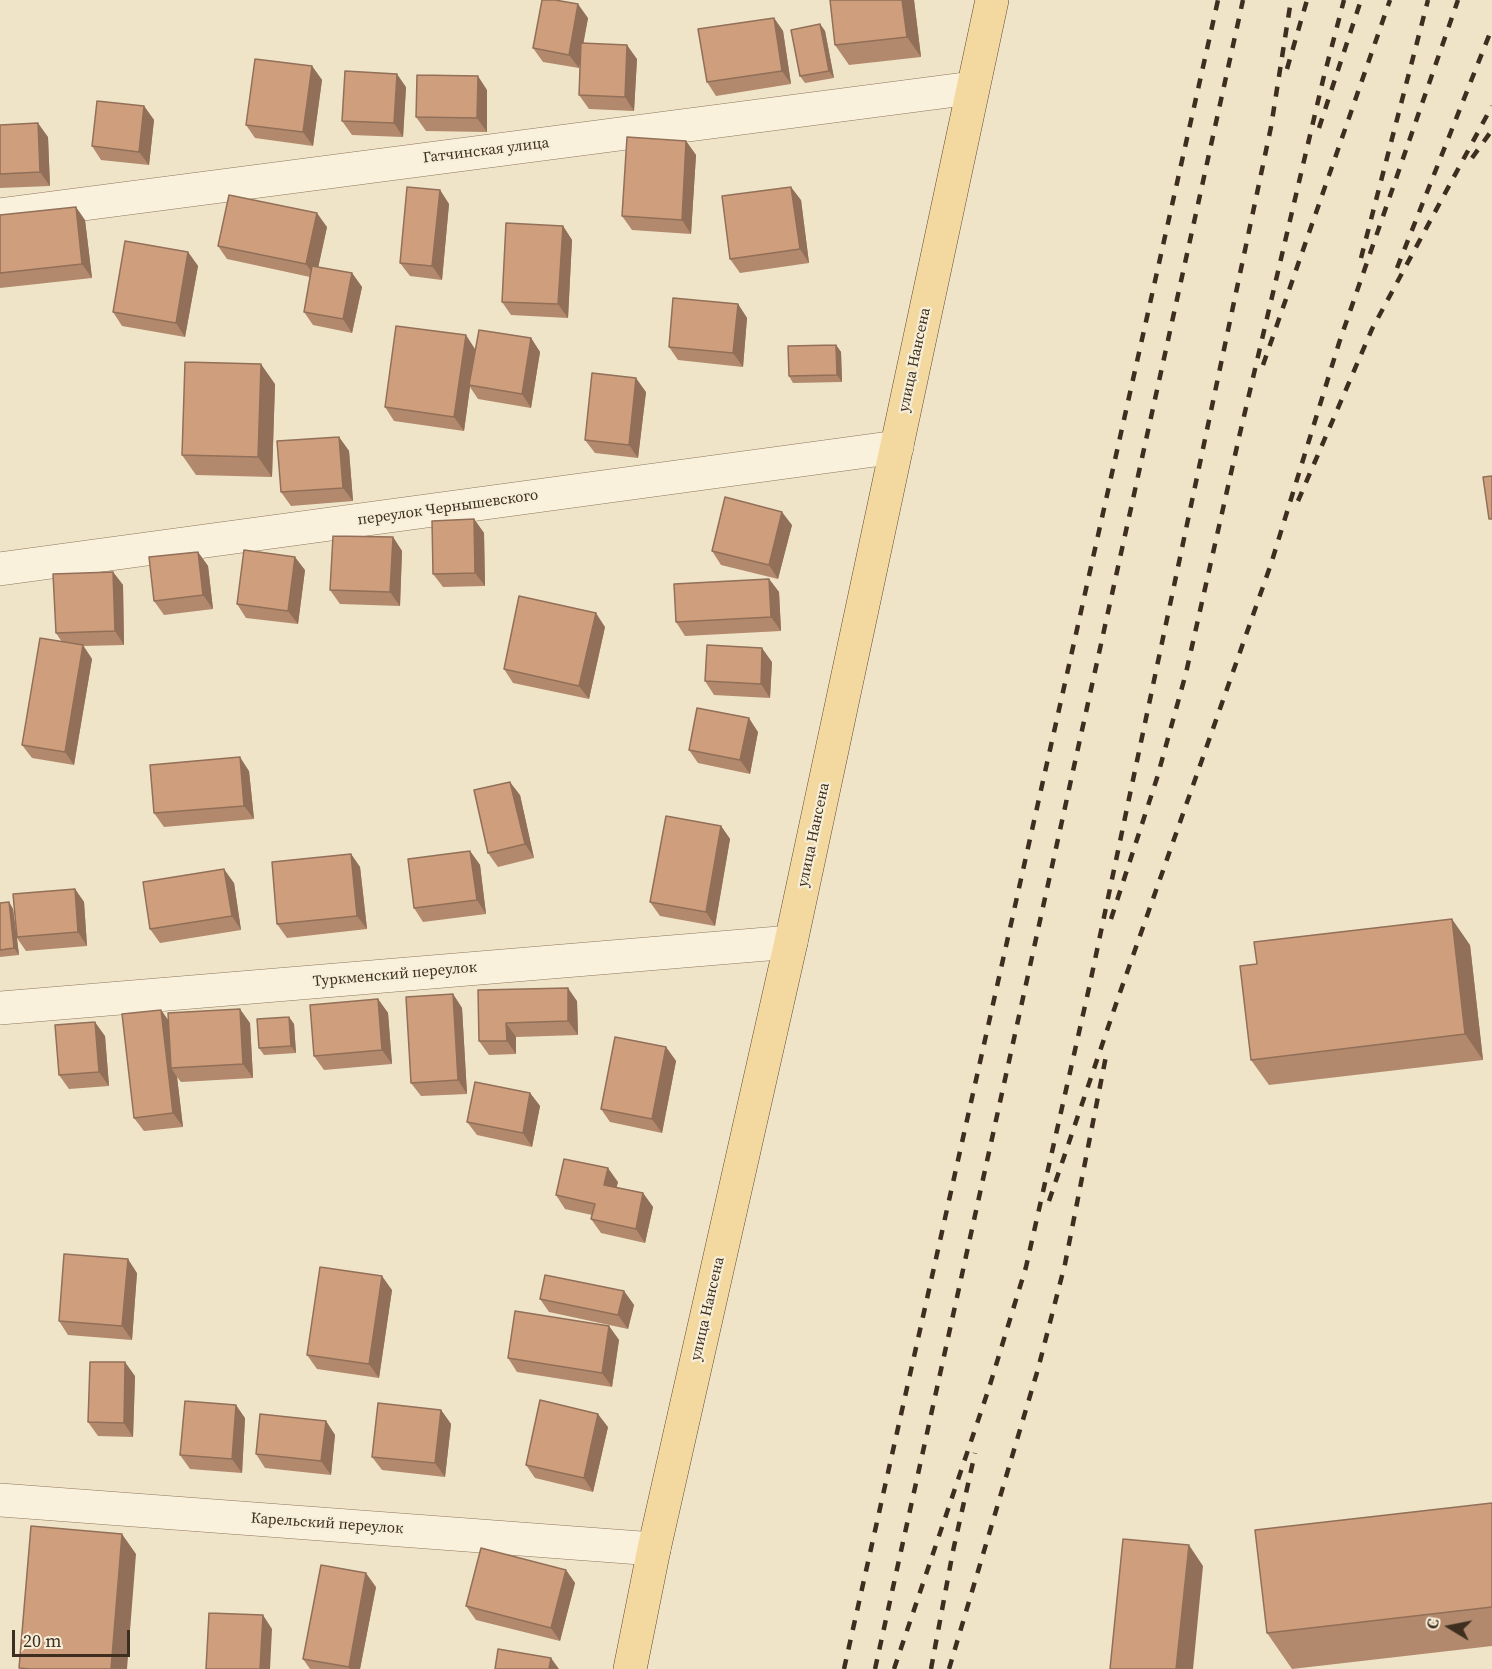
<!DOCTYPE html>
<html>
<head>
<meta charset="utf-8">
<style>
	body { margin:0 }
	#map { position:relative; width:1492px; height:1669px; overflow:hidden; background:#f0e4c8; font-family:"Source Serif 4",serif }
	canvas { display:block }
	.north { position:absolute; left:1420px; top:1597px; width:60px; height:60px; -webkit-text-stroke:4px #f7eed8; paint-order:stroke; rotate:280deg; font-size:16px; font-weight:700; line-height:24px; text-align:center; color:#3d2e20 }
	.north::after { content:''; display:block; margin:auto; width:21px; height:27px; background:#3d2e20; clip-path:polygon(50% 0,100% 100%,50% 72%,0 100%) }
	.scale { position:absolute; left:12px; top:1630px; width:118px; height:27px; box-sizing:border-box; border:3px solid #3d2e20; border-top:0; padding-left:8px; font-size:18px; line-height:21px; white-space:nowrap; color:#3d2e20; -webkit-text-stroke:4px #f7eed8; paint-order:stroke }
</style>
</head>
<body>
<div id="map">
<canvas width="1492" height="1669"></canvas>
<div class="north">С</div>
<div class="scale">20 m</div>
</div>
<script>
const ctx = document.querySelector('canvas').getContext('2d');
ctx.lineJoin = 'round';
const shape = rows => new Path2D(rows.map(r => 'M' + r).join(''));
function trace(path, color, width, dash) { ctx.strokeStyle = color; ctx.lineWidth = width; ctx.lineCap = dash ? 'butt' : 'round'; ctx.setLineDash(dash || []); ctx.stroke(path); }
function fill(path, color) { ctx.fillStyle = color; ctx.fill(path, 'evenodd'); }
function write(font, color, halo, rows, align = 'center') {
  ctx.font = font + ' "Source Serif 4",serif'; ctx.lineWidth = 4.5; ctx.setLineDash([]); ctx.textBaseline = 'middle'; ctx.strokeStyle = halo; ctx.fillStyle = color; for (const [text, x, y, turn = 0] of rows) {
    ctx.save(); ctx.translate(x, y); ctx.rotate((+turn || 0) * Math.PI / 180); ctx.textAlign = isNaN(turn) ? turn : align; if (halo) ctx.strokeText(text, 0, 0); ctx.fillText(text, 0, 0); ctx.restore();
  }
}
const minor = shape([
	[0,215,972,88],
	[0,569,897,447],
	[0,1008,791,942],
	[0,1500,654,1549]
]);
const primary = shape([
	[630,1669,654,1549,791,942,992,0]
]);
trace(minor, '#8d765c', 34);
trace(primary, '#5b4430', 34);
trace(minor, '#faf1dc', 33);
trace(primary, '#f3d9a0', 33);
trace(shape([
	[1287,69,1307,0],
	[1319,128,1361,0],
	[1472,158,1492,130],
	[1361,258,1428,0],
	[1397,268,1492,28],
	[1263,365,1390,0],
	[1298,501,1372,329,1492,106],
	[1111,919,1157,778,1186,673,1240,433,1323,80,1344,0],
	[1049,1201,1117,1001,1271,564,1339,343,1458,0],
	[844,1669,1218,0],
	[875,1669,1243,0],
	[894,1669,989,1388,1026,1267,1089,988,1271,127,1291,0],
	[931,1669,953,1551,975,1453],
	[949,1669,1038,1369,1065,1264,1107,1051]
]), '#3d2e20', 4.5, [10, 10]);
fill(shape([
	[830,0,914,0,921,57,849,65,835,45],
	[588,18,583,43,637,59,634,111,589,109,579,95,580,62,579,68,543,62,533,48],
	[774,18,783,31,791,84,716,96,707,82],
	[820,24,825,31,834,78,805,83,800,76],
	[312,66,322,80,313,146,255,138,246,125],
	[406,87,403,137,352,135,342,121],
	[487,90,487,132,426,131,416,117],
	[144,106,154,120,149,165,101,160,92,146],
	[0,125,48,137,50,186,0,188],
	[686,141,696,155,691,234,632,230,622,216],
	[440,190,449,204,442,280,410,276,400,263],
	[801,200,809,263,740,273,730,259],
	[0,215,85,220,92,278,0,288],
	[563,226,572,240,568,318,511,315,502,302],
	[327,227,318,267,352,273,362,287,352,333,313,325,304,312,310,277,227,259,218,246],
	[188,252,198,266,185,337,122,326,113,312],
	[738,304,747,318,743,367,678,360,669,347],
	[531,338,540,352,531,408,478,399,470,387,464,431,394,421,385,407,475,349],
	[836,345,841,352,842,382,793,383,789,376],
	[275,384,272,477,196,475,182,455],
	[646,392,638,458,595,453,585,440],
	[339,437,349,451,353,501,291,506,281,492],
	[474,519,484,533,485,586,443,587,433,574],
	[792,525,778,579,721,565,712,551],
	[393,537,402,551,400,606,340,604,330,590],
	[198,552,208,566,213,609,164,615,154,601],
	[305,570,298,624,246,618,237,604],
	[113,572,123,585,124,645,83,646,92,659,74,765,32,758,22,745,62,642,56,633],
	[769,579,779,592,781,631,685,636,676,622],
	[605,627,589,699,513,683,504,669],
	[772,662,770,698,714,695,705,681],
	[758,732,750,774,698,763,689,750],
	[249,771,254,819,164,827,154,813],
	[520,795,534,858,498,867,488,853],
	[721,826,730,839,715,926,660,916,650,902],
	[470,851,480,865,486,914,423,922,414,908],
	[351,854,360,867,367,929,287,938,277,924],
	[234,883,241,930,160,943,150,929],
	[75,889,84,902,87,946,26,951,17,938,19,955,0,957,0,903,9,902,13,909,16,931],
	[1470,945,1483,1060,1269,1085,1251,1060],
	[478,990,577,1001,578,1035,516,1037,516,1054,489,1055,479,1041],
	[453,994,462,1008,467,1094,421,1096,411,1083],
	[378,999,388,1013,392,1064,324,1070,314,1056],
	[161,1010,168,1020,250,1023,253,1078,181,1082,177,1077,183,1127,144,1131,134,1118],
	[289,1017,294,1024,296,1053,264,1055,259,1048],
	[105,1036,109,1086,69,1089,59,1075],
	[666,1047,676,1061,662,1133,610,1122,601,1109],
	[530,1093,540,1106,532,1147,477,1135,467,1122],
	[618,1182,616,1187,643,1193,653,1207,645,1243,601,1233,591,1219,592,1215,565,1209,556,1195],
	[137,1273,132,1340,68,1335,59,1321],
	[392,1290,379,1378,317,1369,307,1355],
	[624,1291,634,1305,628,1329,549,1312,540,1299],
	[609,1326,619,1340,612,1387,517,1372,508,1358],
	[135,1376,133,1437,98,1436,88,1422],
	[441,1410,451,1424,445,1477,382,1470,372,1457],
	[245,1418,242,1473,190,1469,180,1455],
	[326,1421,335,1435,331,1475,265,1468,256,1454],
	[608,1427,593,1492,535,1478,526,1465],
	[1492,1503,1492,1646,1292,1669,1267,1633],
	[566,1570,575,1583,560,1641,476,1620,466,1606],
	[376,1587,360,1669,310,1669,303,1659]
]), '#b2896c');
fill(shape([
	[902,0,914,0,921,57,907,37],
	[578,4,588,18,579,68,569,55],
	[774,18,783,31,791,84,782,71],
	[820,24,825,31,834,78,829,71],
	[627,45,637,59,634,111,625,97],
	[312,66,322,80,313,146,303,132],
	[397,74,406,87,403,137,394,123],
	[478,76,487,90,487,132,477,118],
	[144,106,154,120,149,165,139,152],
	[38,123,48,137,50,186,40,172],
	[686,141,696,155,691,234,682,220],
	[791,187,801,200,809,263,800,249],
	[440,190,449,204,442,280,432,266],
	[76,207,85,220,92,278,82,264],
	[317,213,327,227,316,278,306,264],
	[563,226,572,240,568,318,558,304],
	[188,252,198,266,185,337,176,323],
	[352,273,362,287,352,333,343,319],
	[738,304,747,318,743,367,733,353],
	[466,335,475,349,469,385,470,387,464,431,454,417],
	[531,338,540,352,531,408,522,394],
	[836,345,841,352,842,382,837,375],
	[261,364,275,384,272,477,258,457],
	[636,378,646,392,638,458,629,445],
	[339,437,349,451,353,501,343,488],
	[782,512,792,525,778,579,769,565],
	[474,519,484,533,485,586,475,573],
	[393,537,402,551,400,606,390,592],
	[198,552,208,566,213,609,203,595],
	[295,557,305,570,298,624,288,611],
	[113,572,123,585,124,645,115,631],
	[769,579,779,592,781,631,771,617],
	[596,613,605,627,589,699,579,686],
	[83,645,92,659,74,765,65,752],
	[762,648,772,662,770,698,761,684],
	[749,718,758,732,750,774,740,760],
	[240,757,249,771,254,819,244,806],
	[510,782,520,795,534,858,525,844],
	[721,826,730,839,715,926,706,912],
	[470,851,480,865,486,914,477,900],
	[351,854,360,867,367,929,357,916],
	[224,869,234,883,241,930,232,916],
	[75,889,84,902,87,946,78,932],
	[9,902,13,909,19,955,14,948],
	[1452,919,1470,945,1483,1060,1465,1034],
	[568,988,577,1001,578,1035,568,1021],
	[453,994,462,1008,467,1094,458,1080],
	[378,999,388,1013,392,1064,382,1050],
	[240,1009,250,1023,253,1078,243,1064],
	[161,1010,171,1024,171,1068,177,1077,183,1127,173,1113],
	[289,1017,294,1024,296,1053,291,1046],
	[95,1022,105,1036,109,1086,99,1072],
	[506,1023,516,1037,516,1054,507,1041],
	[666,1047,676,1061,662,1133,652,1119],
	[530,1093,540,1106,532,1147,523,1133],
	[608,1168,618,1182,614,1198,604,1185],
	[643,1193,653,1207,645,1243,636,1229],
	[128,1259,137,1273,132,1340,122,1326],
	[382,1276,392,1290,379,1378,369,1364],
	[624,1291,634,1305,628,1329,618,1315],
	[609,1326,619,1340,612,1387,602,1373],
	[125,1362,135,1376,133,1437,124,1423],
	[236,1405,245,1418,242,1473,232,1459],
	[441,1410,451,1424,445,1477,435,1463],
	[598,1414,608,1427,593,1492,584,1478],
	[326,1421,335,1435,331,1475,321,1461],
	[122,1534,136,1554,127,1669,111,1669],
	[1189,1545,1203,1566,1193,1669,1176,1669],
	[566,1570,575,1583,560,1641,551,1628],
	[366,1573,376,1587,360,1669,350,1669,349,1667],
	[263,1615,272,1629,270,1669,260,1669],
	[551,1658,559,1669,549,1669]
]), '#916f58');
const building = shape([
	[542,0,555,0,578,4,569,55,533,48,542,0],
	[830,0,902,0,907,37,835,45,830,0],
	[774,18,782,71,707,82,698,29,774,18],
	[820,24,829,71,800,76,791,30,820,24],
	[581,43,627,45,625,97,579,95,581,43],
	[255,59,312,66,303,132,246,125,255,59],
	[345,71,397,74,394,123,342,121,345,71],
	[417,75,478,76,477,118,416,117,417,75],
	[97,101,144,106,139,152,92,146,97,101],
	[38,123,40,172,0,174,0,125,38,123],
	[627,137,686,141,682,220,622,216,627,137],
	[407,187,440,190,432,266,400,263,407,187],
	[791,187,800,249,730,259,722,196,791,187],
	[229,195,317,213,306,264,218,246,229,195],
	[76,207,82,264,0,273,0,215,76,207],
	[506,223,563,226,558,304,502,302,506,223],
	[125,241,188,252,176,323,113,312,125,241],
	[312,266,352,273,343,319,304,312,312,266],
	[673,298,738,304,733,353,669,347,673,298],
	[396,326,466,335,454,417,385,407,396,326],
	[479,330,531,338,522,394,469,385,479,330],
	[836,345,837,375,789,376,788,346,836,345],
	[185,362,261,364,258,457,182,455,185,362],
	[592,373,636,378,629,445,585,440,592,373],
	[339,437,343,488,281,492,277,441,339,437],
	[1492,476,1492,519,1489,519,1483,477,1492,476],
	[725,497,782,512,769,565,712,551,725,497],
	[474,519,475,573,433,574,432,521,474,519],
	[333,536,393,537,390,592,330,590,333,536],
	[244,550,295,557,288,611,237,604,244,550],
	[198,552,203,595,154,601,149,557,198,552],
	[113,572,115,631,56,633,53,574,113,572],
	[769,579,771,617,676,622,674,584,769,579],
	[519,596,596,613,579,686,504,669,519,596],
	[40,638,83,645,65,752,22,745,40,638],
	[707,645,762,648,761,684,705,681,707,645],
	[697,708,749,718,740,760,689,750,697,708],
	[240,757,244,806,154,813,150,765,240,757],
	[510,782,525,844,488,853,474,790,510,782],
	[666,816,721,826,706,912,650,902,666,816],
	[470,851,477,900,414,908,408,859,470,851],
	[351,854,357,916,277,924,272,862,351,854],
	[224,869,232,916,150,929,143,882,224,869],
	[75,889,78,932,17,937,13,894,75,889],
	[9,902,14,948,0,950,0,903,9,902],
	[1452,919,1465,1034,1251,1060,1240,966,1257,964,1254,942,1452,919],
	[568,988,568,1021,506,1023,507,1041,479,1041,478,990,568,988],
	[453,994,458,1080,411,1083,406,997,453,994],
	[378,999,382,1050,314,1056,310,1005,378,999],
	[240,1009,243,1064,171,1068,168,1013,240,1009],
	[161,1010,173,1113,134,1118,122,1014,161,1010],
	[289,1017,291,1046,259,1048,257,1019,289,1017],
	[95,1022,99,1072,59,1075,55,1025,95,1022],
	[615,1037,666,1047,652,1119,601,1109,615,1037],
	[475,1082,530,1093,523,1133,467,1122,475,1082],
	[564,1159,608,1168,604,1185,643,1193,636,1229,591,1219,595,1204,556,1195,564,1159],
	[64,1254,128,1259,122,1326,59,1321,64,1254],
	[320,1267,382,1276,369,1364,307,1355,320,1267],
	[545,1275,624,1291,618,1315,540,1299,545,1275],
	[515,1311,609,1326,602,1373,508,1358,515,1311],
	[90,1362,125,1362,124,1423,88,1422,90,1362],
	[540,1400,598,1414,584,1478,526,1465,540,1400],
	[185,1401,236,1405,232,1459,180,1455,185,1401],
	[378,1403,441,1410,435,1463,372,1457,378,1403],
	[260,1414,326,1421,321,1461,256,1454,260,1414],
	[1492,1503,1492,1607,1267,1633,1255,1530,1492,1503],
	[31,1526,122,1534,111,1669,31,1669,19,1668,31,1526],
	[1123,1539,1189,1545,1176,1669,1110,1669,1123,1539],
	[481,1548,566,1570,551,1628,466,1606,481,1548],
	[321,1565,366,1573,349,1667,303,1659,321,1565],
	[209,1613,263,1615,260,1669,206,1669,209,1613],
	[498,1649,551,1658,549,1669,495,1669,498,1649]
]);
fill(building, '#cf9f7d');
trace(building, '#916f58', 1.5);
write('15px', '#3d2e20', '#f7eed8', [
	["Гатчинская улица",486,151,-7],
	["улица Нансена",915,360,-78],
	["переулок Чернышевского",448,508,-8],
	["улица Нансена",814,835,-78],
	["Туркменский переулок",395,975,-5],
	["улица Нансена",708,1309,-77],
	["Карельский переулок",327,1524,4]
]);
</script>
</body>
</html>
